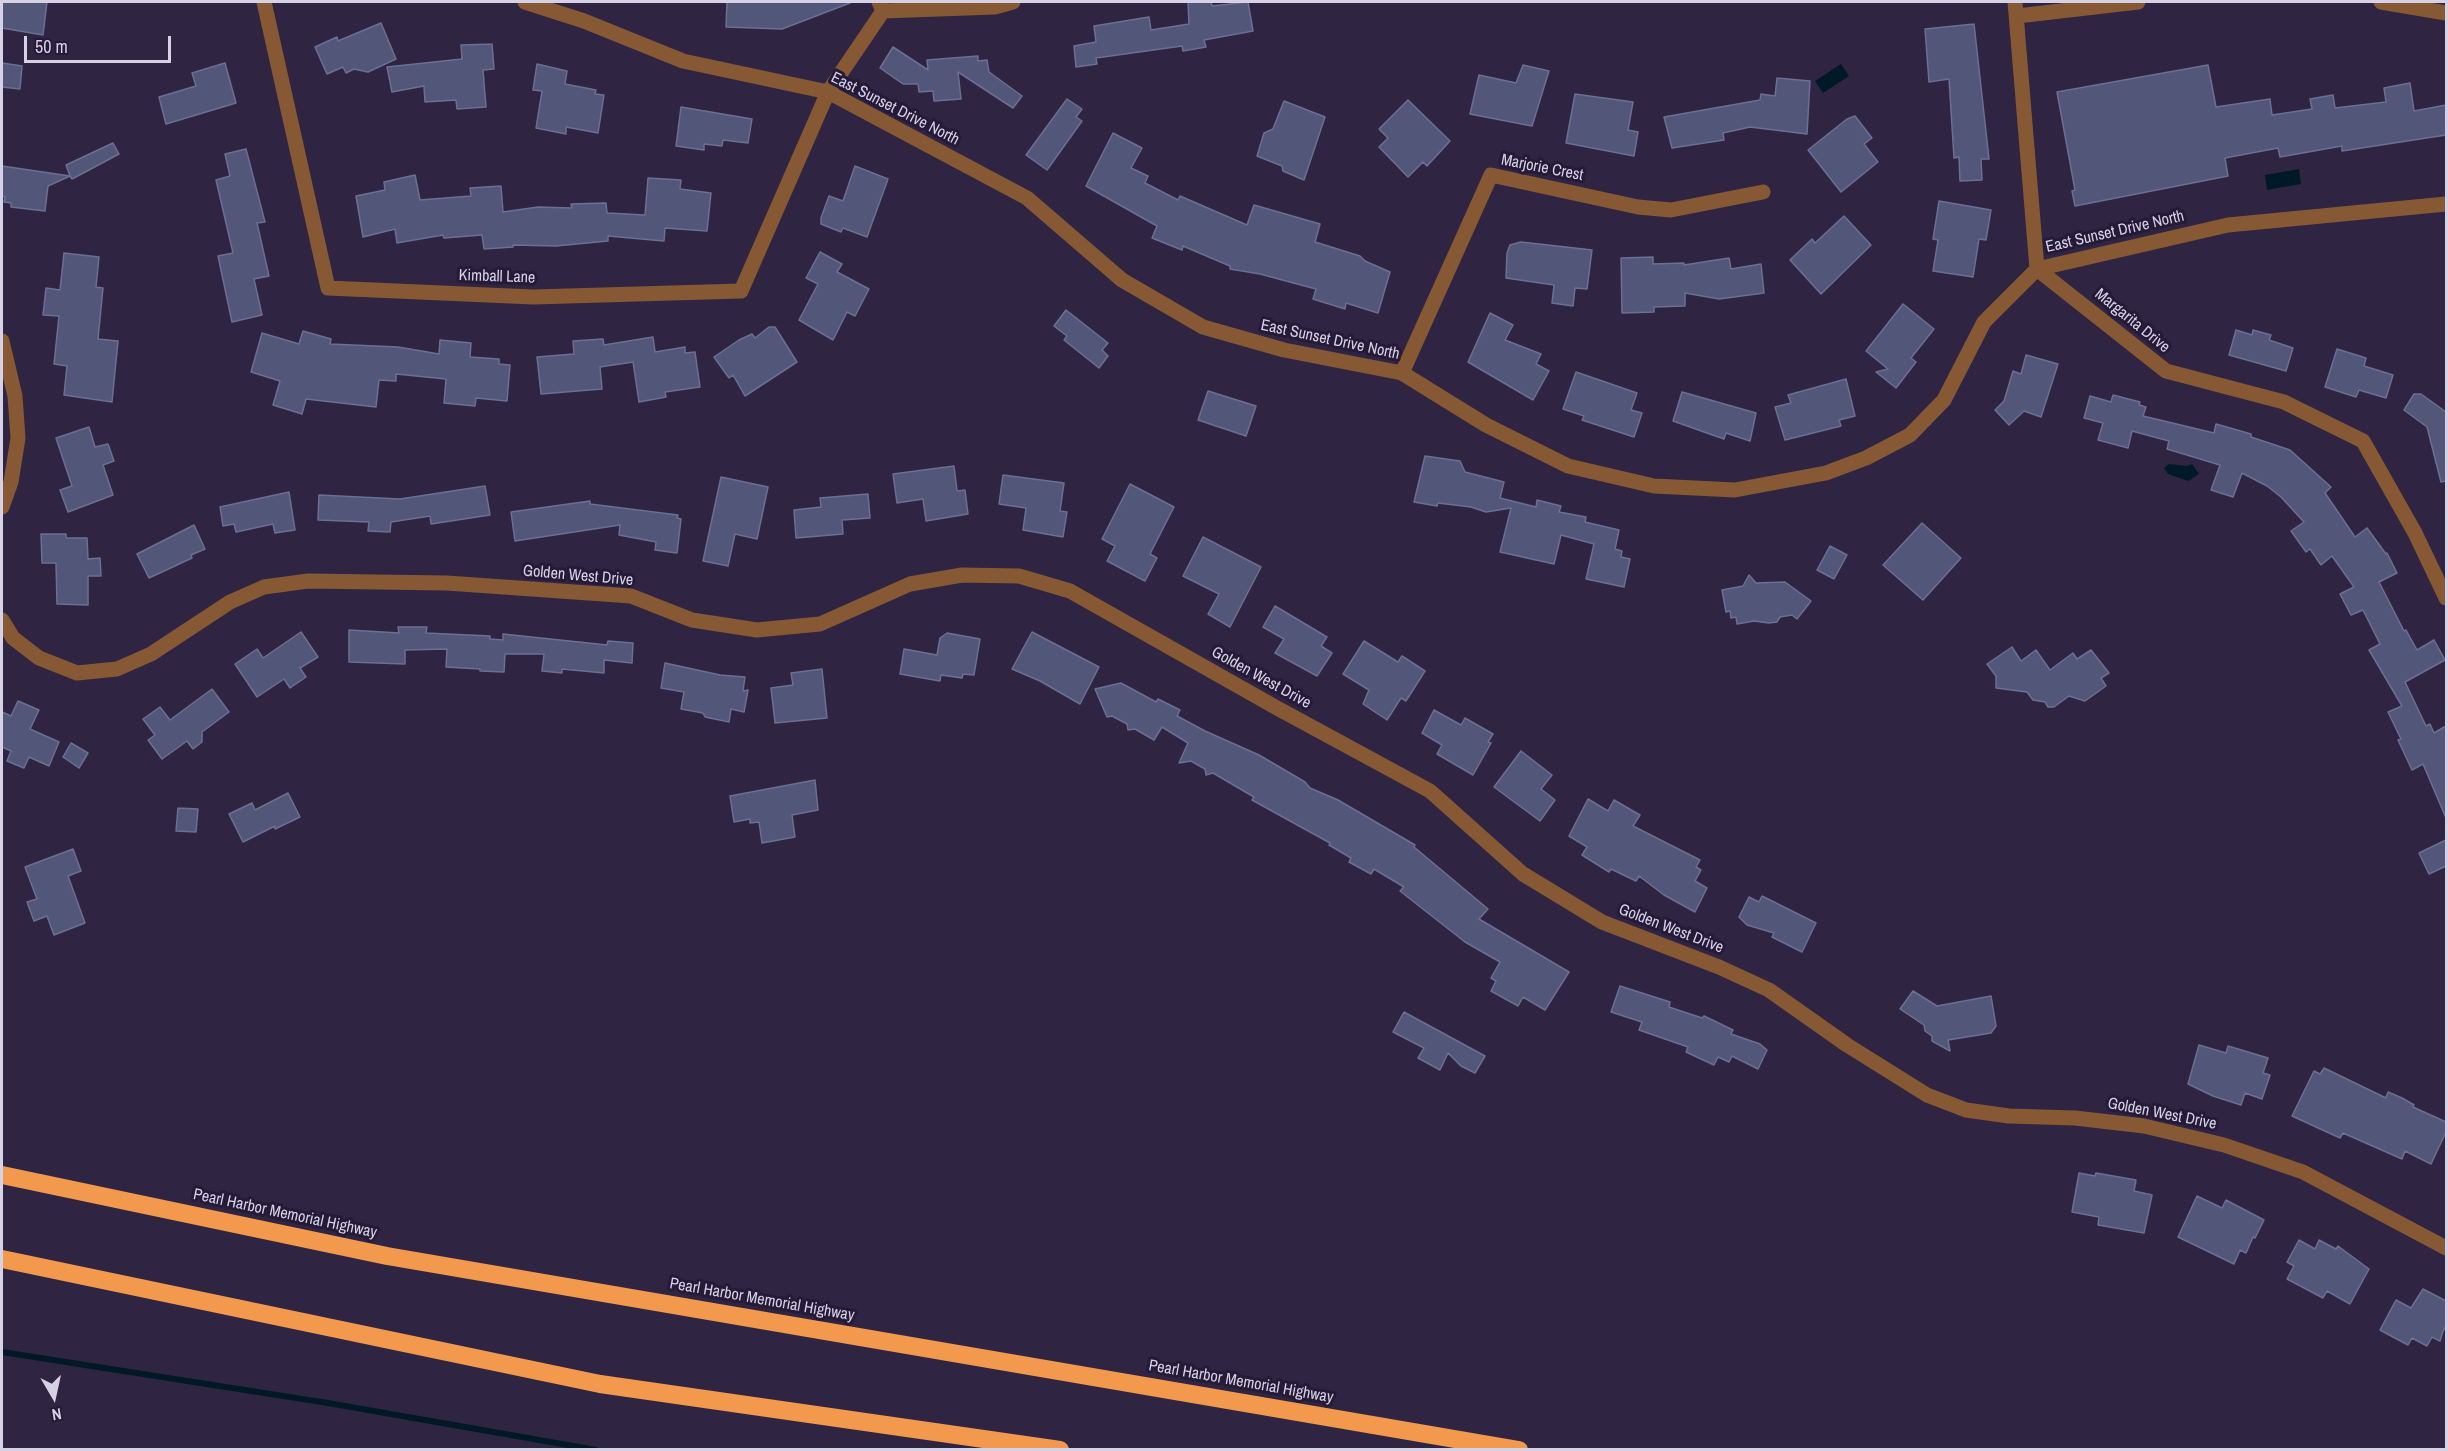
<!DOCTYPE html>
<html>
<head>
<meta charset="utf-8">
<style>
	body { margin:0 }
	#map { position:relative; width:2448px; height:1451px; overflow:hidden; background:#2f2543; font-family:"Archivo Narrow",sans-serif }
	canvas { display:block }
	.frame { position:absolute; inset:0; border:3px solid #d6d1e5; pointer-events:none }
	.north { position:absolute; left:24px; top:1367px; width:60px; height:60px; -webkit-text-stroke:4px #251b39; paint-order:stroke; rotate:171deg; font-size:16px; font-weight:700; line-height:24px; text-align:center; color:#d6d1e5 }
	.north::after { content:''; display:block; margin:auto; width:21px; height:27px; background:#d6d1e5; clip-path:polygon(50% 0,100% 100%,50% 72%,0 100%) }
	.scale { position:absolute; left:24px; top:36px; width:147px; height:27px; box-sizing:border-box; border:3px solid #d6d1e5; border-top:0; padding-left:8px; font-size:18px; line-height:21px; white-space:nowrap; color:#d6d1e5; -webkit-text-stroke:4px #251b39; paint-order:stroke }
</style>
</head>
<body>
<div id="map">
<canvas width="2448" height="1451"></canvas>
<div class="frame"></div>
<div class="north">N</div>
<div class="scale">50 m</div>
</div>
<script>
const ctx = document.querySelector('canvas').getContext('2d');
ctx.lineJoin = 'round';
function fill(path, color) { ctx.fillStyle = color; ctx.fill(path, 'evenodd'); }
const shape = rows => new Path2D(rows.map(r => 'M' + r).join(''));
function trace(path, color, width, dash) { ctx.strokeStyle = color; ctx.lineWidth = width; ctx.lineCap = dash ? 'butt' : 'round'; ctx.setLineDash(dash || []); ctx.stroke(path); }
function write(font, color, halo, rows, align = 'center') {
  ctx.font = font + ' "Archivo Narrow",sans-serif'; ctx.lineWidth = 6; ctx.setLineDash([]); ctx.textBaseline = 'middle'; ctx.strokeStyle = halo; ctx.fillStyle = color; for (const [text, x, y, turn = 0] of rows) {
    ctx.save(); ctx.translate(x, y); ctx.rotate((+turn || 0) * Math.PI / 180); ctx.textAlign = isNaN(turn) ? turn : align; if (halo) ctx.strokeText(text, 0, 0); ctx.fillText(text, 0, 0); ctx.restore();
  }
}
fill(shape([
	[1841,64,1849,76,1823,93,1815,81],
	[2299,169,2301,184,2267,190,2265,175],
	[2169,464,2187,466,2192,464,2199,474,2188,481,2168,474,2164,468]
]), '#001929');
trace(shape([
	[2,1352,328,1403,596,1450]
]), '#001929', 6);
const building = shape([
	[2,2,47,2,43,35,2,28,2,2],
	[727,2,850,2,850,3,782,29,726,27,727,2],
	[1188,2,1211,2,1212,6,1248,2,1253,31,1204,40,1206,47,1183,51,1182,46,1096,58,1097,64,1076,67,1074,46,1096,42,1094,26,1149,17,1151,30,1189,24,1188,2],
	[381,23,396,59,368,72,354,69,346,73,343,67,327,74,315,47,337,37,338,41,381,23],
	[1974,24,1989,159,1981,159,1982,180,1960,181,1959,157,1954,158,1949,79,1929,82,1925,29,1974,24],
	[492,44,494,69,483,70,486,107,457,109,456,100,425,102,424,86,392,92,387,67,462,59,461,45,492,44],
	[893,47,928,70,927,60,978,56,978,61,987,60,989,72,1022,96,1013,108,958,72,961,99,934,101,933,91,919,92,918,84,903,84,880,68,893,47],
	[2,63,22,66,20,89,2,87,2,63],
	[225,63,236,103,166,124,159,97,196,86,192,73,225,63],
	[537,64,567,71,565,84,596,90,595,94,604,95,598,133,566,127,566,134,536,128,542,91,533,90,537,64],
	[1523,65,1549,71,1532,126,1470,114,1479,75,1516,83,1523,65],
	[2208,65,2216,107,2270,99,2272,115,2312,109,2310,99,2333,95,2335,108,2386,102,2384,88,2410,83,2414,111,2446,105,2446,135,2342,151,2342,146,2280,157,2278,148,2225,158,2228,176,2075,206,2072,191,2075,190,2057,92,2208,65],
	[1777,78,1810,81,1807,134,1750,127,1723,133,1724,140,1672,148,1664,117,1760,100,1761,94,1775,96,1777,78],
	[1575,94,1633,102,1628,130,1638,132,1634,156,1566,143,1575,94],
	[1067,99,1082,109,1076,117,1082,121,1047,170,1026,155,1067,99],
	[1408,100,1450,141,1427,166,1423,162,1408,177,1379,147,1388,138,1379,129,1408,100],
	[1284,101,1325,117,1304,180,1283,171,1282,166,1257,156,1264,133,1273,129,1284,101],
	[681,107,752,119,748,143,723,140,722,146,704,144,704,150,676,146,681,107],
	[1855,116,1872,138,1864,144,1878,162,1841,192,1808,150,1847,119,1855,116],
	[1113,133,1142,148,1131,168,1148,176,1145,183,1178,200,1180,196,1247,225,1254,205,1320,224,1315,242,1360,256,1365,261,1390,272,1378,313,1346,303,1345,309,1313,299,1316,289,1260,274,1230,269,1230,266,1183,246,1182,250,1152,238,1157,226,1086,186,1113,133],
	[113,143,119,154,72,179,70,176,48,186,45,211,11,207,11,203,4,202,5,197,2,196,2,166,70,176,66,165,113,143],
	[246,149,265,222,257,223,269,276,254,279,262,315,232,322,218,256,233,253,216,180,230,176,225,154,246,149],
	[855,166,888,179,867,237,843,228,841,232,821,224,821,218,829,196,843,201,855,166],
	[415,175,420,200,471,196,470,188,501,186,503,212,538,207,572,208,571,204,606,203,607,213,645,215,648,178,681,180,680,189,711,193,707,231,665,228,664,241,608,236,608,241,556,246,513,245,513,247,484,249,482,235,444,238,443,235,397,243,395,229,363,237,356,196,385,190,384,182,415,175],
	[1939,201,1991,210,1986,240,1979,239,1973,277,1933,271,1938,240,1933,239,1939,201],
	[1844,216,1871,245,1821,294,1790,260,1812,239,1815,243,1844,216],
	[1521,242,1592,250,1587,289,1575,288,1573,306,1552,303,1554,285,1506,278,1507,253,1510,245,1521,242],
	[820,252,842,264,837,272,869,289,855,316,847,312,833,340,799,320,818,284,806,278,820,252],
	[64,253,99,257,96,287,103,288,98,339,118,341,112,402,64,395,67,366,54,364,59,316,43,315,46,288,60,290,64,253],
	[1653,257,1653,264,1684,263,1684,265,1729,258,1731,269,1761,264,1764,293,1719,299,1685,293,1685,306,1654,307,1654,312,1622,313,1621,258,1653,257],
	[1903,304,1934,329,1911,358,1916,362,1896,388,1876,372,1888,369,1866,351,1903,304],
	[1066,310,1108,343,1102,350,1108,356,1099,368,1064,340,1067,336,1054,326,1066,310],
	[1490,313,1513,325,1505,340,1541,354,1536,364,1549,371,1533,400,1468,362,1490,313],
	[769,327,775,327,797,362,745,396,733,375,729,378,714,357,739,340,752,334,755,338,769,327],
	[2236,330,2252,335,2253,330,2271,335,2269,340,2293,348,2286,371,2229,355,2236,330],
	[303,331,331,339,330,344,398,347,439,354,440,340,471,343,470,357,499,359,499,364,510,365,507,401,476,398,475,406,444,403,446,379,396,374,396,381,379,380,376,407,306,399,302,414,273,405,280,381,251,372,262,333,299,344,303,331],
	[653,337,655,352,685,347,685,353,695,352,700,387,665,392,666,397,639,402,633,362,600,367,602,389,541,394,537,357,574,354,573,341,603,339,604,345,653,337],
	[2337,349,2366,358,2364,366,2393,375,2386,398,2359,390,2356,397,2325,387,2337,349],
	[2026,355,2058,364,2041,417,2024,411,2009,425,1995,410,2004,401,2013,371,2021,374,2026,355],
	[1576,372,1637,393,1631,410,1642,413,1634,437,1582,420,1584,416,1563,409,1576,372],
	[1846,379,1855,416,1839,420,1841,426,1785,440,1775,407,1791,403,1788,395,1846,379],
	[1208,391,1256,406,1246,436,1198,420,1208,391],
	[1682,392,1756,413,1750,441,1726,433,1724,439,1673,421,1682,392],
	[2414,394,2421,394,2446,412,2446,481,2441,482,2427,427,2404,410,2414,394],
	[2113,395,2140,402,2139,405,2146,407,2143,416,2214,433,2216,424,2251,434,2251,437,2290,450,2331,487,2325,493,2355,537,2367,528,2386,554,2387,553,2397,573,2379,582,2404,631,2406,630,2417,650,2434,640,2445,660,2405,682,2426,726,2430,724,2434,733,2446,726,2446,818,2423,764,2412,770,2398,740,2401,739,2388,712,2402,706,2369,650,2380,644,2363,610,2351,615,2340,594,2354,587,2332,556,2321,565,2310,549,2306,552,2291,531,2304,522,2281,497,2267,486,2242,473,2233,497,2211,490,2220,465,2167,449,2169,441,2132,431,2128,448,2098,440,2103,423,2084,418,2090,396,2111,402,2113,395],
	[89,427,95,447,108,444,114,461,103,465,113,495,68,512,60,490,72,486,56,438,89,427],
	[1425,456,1460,461,1465,472,1504,482,1500,498,1536,507,1537,500,1561,506,1559,512,1586,517,1585,522,1619,530,1615,549,1622,551,1621,557,1630,559,1624,587,1586,579,1594,544,1561,535,1554,564,1500,552,1511,508,1486,512,1471,507,1438,503,1437,506,1414,502,1425,456],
	[954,466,957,491,965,490,968,514,926,521,923,499,897,503,893,474,954,466],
	[1003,475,1064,483,1060,511,1067,512,1063,537,1023,530,1026,508,999,504,1003,475],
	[721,477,768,487,757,539,735,534,728,566,703,561,721,477],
	[1130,484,1174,507,1150,554,1157,558,1145,581,1107,561,1115,546,1102,539,1130,484],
	[485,486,490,515,431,524,430,516,391,522,390,532,368,531,369,522,318,520,319,495,400,499,485,486],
	[289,492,295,530,275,533,273,524,236,532,234,524,223,526,220,507,289,492],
	[868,494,870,518,842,520,843,534,796,538,794,510,821,507,820,498,868,494],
	[590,501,590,504,678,515,677,518,681,519,677,553,655,550,656,542,619,535,620,525,515,541,511,512,590,501],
	[1922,523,1961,558,1923,600,1883,565,1922,523],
	[194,525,205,549,191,555,192,558,149,578,137,554,194,525],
	[41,534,66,534,66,538,87,538,88,559,100,558,101,576,88,576,88,605,57,604,56,563,42,563,41,534],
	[1203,537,1261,567,1230,627,1208,614,1219,594,1183,576,1203,537],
	[1830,546,1847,555,1834,579,1817,570,1830,546],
	[1749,575,1756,583,1785,582,1811,601,1797,619,1792,615,1780,617,1777,622,1769,623,1754,621,1737,624,1736,617,1731,618,1730,611,1726,612,1722,590,1743,586,1749,575],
	[1275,606,1327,637,1321,646,1332,653,1317,676,1275,653,1284,639,1263,627,1275,606],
	[398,627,427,627,426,633,490,636,490,639,503,640,503,634,607,645,608,641,633,643,632,663,604,660,604,673,562,669,562,673,542,671,544,654,505,654,504,672,480,671,480,669,446,667,447,649,405,650,405,664,349,662,349,630,399,633,398,627],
	[301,632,318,657,300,668,306,677,290,688,284,679,257,697,235,664,257,649,263,658,301,632],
	[1032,632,1099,667,1080,704,1040,681,1012,669,1032,632],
	[947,633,980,639,974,675,963,674,962,678,941,675,940,681,900,674,904,649,937,655,940,638,947,633],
	[1364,641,1398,662,1402,656,1425,671,1406,701,1401,698,1387,720,1363,704,1369,690,1343,674,1364,641],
	[2012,647,2021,661,2036,650,2050,670,2073,653,2077,659,2091,650,2109,673,2101,678,2106,686,2085,701,2069,696,2054,707,2048,707,2045,702,2033,700,2027,692,1996,688,1996,676,1987,664,2012,647],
	[665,663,720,675,745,677,743,691,748,690,744,712,731,709,729,722,705,717,703,713,681,709,684,692,661,688,665,663],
	[822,669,827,718,775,723,771,688,793,685,791,673,822,669],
	[1121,683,1156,702,1158,699,1180,710,1177,716,1205,731,1259,755,1305,782,1310,788,1338,800,1415,845,1414,847,1488,909,1479,919,1569,972,1545,1010,1523,997,1518,1006,1491,991,1496,981,1491,978,1500,962,1465,942,1400,891,1404,887,1374,869,1371,874,1349,862,1351,858,1329,845,1330,843,1252,800,1254,797,1213,773,1206,775,1205,769,1191,761,1179,763,1188,743,1162,727,1154,740,1135,729,1128,730,1127,724,1112,716,1107,717,1095,689,1121,683],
	[212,689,229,712,202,732,202,742,193,749,187,741,162,759,148,740,155,735,143,719,160,707,170,720,212,689],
	[18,701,39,710,30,729,59,742,49,766,29,757,24,768,7,761,11,751,2,747,2,712,11,716,18,701],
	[1434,710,1461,725,1465,718,1493,734,1488,742,1491,743,1473,775,1437,754,1442,745,1422,733,1434,710],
	[71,743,88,753,79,768,63,757,71,743],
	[1521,751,1552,775,1541,789,1555,800,1540,821,1494,787,1521,751],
	[815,780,818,810,792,815,795,837,762,843,759,822,750,823,750,819,734,822,730,796,815,780],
	[288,793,300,817,275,829,275,826,243,842,229,814,252,803,255,810,288,793],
	[1588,799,1608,811,1614,800,1640,815,1633,826,1700,860,1696,867,1701,870,1695,881,1707,888,1695,912,1664,895,1639,876,1636,881,1611,869,1609,872,1582,855,1587,847,1569,836,1588,799],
	[178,808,198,809,196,832,176,831,178,808],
	[2446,840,2446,866,2429,874,2419,853,2446,840],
	[73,849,81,871,68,876,85,923,54,935,47,916,34,921,27,902,37,899,25,867,73,849],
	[1762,896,1816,923,1802,952,1772,937,1774,933,1747,925,1739,917,1749,897,1759,902,1762,896],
	[1620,986,1670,1002,1669,1007,1702,1018,1704,1016,1733,1030,1731,1034,1760,1044,1767,1050,1758,1069,1732,1056,1729,1062,1718,1057,1714,1065,1686,1052,1688,1047,1639,1030,1642,1022,1611,1012,1620,986],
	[1913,991,1937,1006,1991,996,1996,1026,1991,1033,1948,1040,1950,1051,1932,1041,1932,1036,1925,1031,1924,1025,1900,1009,1913,991],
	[1404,1012,1485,1056,1475,1073,1461,1066,1448,1053,1440,1070,1418,1058,1424,1048,1393,1032,1404,1012],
	[2199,1045,2226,1053,2228,1046,2268,1058,2263,1073,2270,1075,2262,1099,2245,1093,2241,1105,2213,1096,2188,1084,2199,1045],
	[2324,1068,2386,1098,2388,1092,2402,1098,2414,1105,2413,1107,2446,1122,2446,1132,2431,1164,2405,1151,2402,1159,2343,1133,2340,1138,2292,1116,2314,1071,2320,1074,2324,1068],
	[2079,1173,2095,1176,2096,1173,2136,1180,2134,1191,2152,1195,2144,1233,2098,1225,2099,1217,2072,1212,2079,1173],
	[2197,1196,2222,1208,2226,1200,2264,1220,2255,1238,2253,1237,2246,1253,2240,1250,2234,1264,2178,1237,2197,1196],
	[2299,1240,2315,1249,2319,1240,2336,1249,2338,1246,2369,1269,2350,1304,2327,1291,2323,1298,2287,1279,2294,1266,2287,1262,2299,1240],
	[2423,1289,2446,1301,2446,1326,2443,1331,2440,1341,2432,1337,2427,1346,2412,1338,2408,1345,2380,1330,2396,1300,2411,1308,2423,1289]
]);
fill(building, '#525678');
trace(building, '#6b7093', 1.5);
trace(shape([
	[264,2,328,288,533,297,741,291,828,92,883,11,879,2],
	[2015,2,2037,269,2166,371,2284,402,2363,441,2415,533,2446,598],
	[2381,2,2446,13],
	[883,11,995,7,1013,2],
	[2017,16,2138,2],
	[2,341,15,396,18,438,11,482,2,507],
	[1402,373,1491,175,1638,207,1671,210,1763,192],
	[2,620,13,638,39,658,77,673,117,669,151,654,230,602,264,587,308,581,447,583,631,596,692,620,757,630,820,624,910,584,962,575,1019,576,1070,591,1277,708,1430,791,1523,874,1602,922,1719,967,1769,990,1847,1045,1927,1095,1966,1110,2009,1116,2075,1118,2144,1126,2224,1145,2303,1172,2446,1248]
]), '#865834', 15);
trace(shape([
	[525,2,584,21,683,61,828,92,1027,198,1122,280,1203,327,1284,350,1402,373,1486,425,1568,466,1654,486,1735,490,1826,473,1866,458,1910,435,1944,400,1984,322,2037,269,2228,225,2446,204]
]), '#865834', 15);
trace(shape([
	[2,1175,387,1256,1519,1450],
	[2,1259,600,1384,1060,1450]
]), '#f3994e', 18);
write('16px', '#d6d1e5', '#251b39', [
	["East Sunset Drive North",895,109,27],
	["Marjorie Crest",1542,168,11],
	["East Sunset Drive North",2115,232,-13],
	["Kimball Lane",497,277,2],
	["Margarita Drive",2132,321,39],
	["East Sunset Drive North",1330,340,12],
	["Golden West Drive",578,576,5],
	["Golden West Drive",1261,678,29],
	["Golden West Drive",1671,929,21],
	["Golden West Drive",2162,1114,11],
	["Pearl Harbor Memorial Highway",285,1214,12],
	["Pearl Harbor Memorial Highway",762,1300,10],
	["Pearl Harbor Memorial Highway",1241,1382,10]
]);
</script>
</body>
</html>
